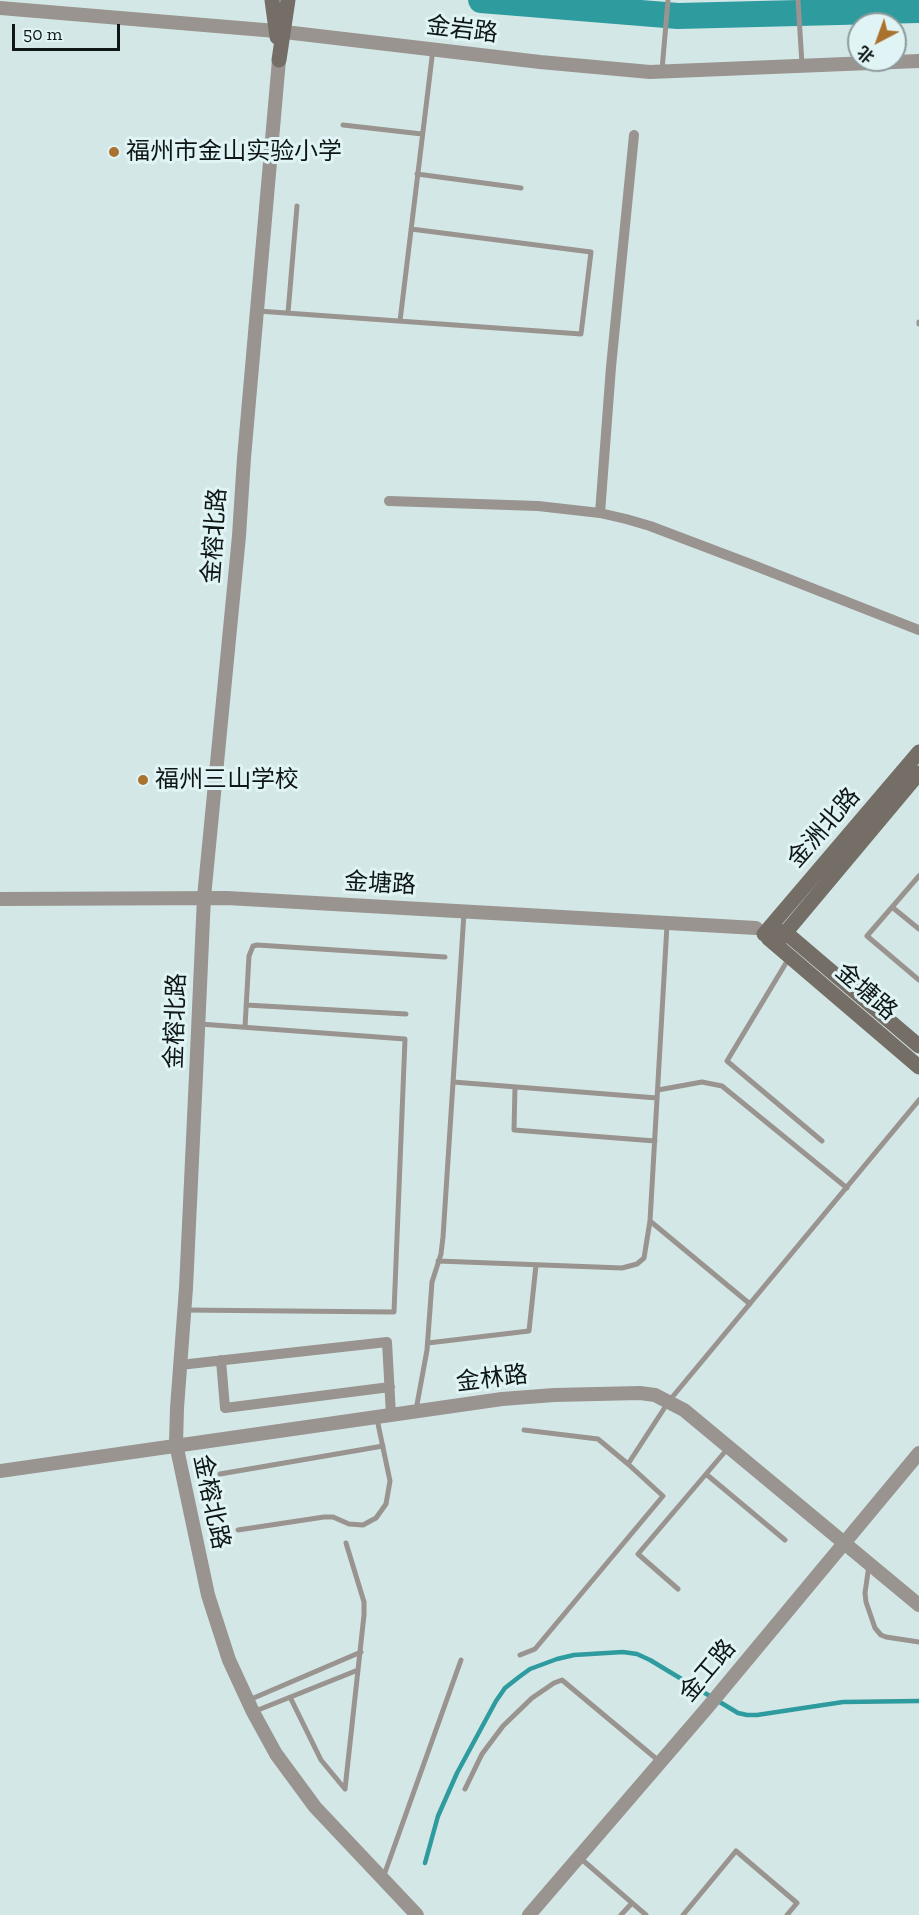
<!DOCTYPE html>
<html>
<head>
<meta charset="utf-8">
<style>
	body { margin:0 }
	#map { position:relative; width:919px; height:1915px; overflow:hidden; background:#d4e7e7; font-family:"Zilla Slab","Noto Sans SC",serif }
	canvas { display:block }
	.north { position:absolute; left:847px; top:12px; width:60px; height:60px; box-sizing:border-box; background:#e1f4f5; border:2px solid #8d9b9c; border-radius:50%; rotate:221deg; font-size:16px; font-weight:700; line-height:24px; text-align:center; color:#0f1616 }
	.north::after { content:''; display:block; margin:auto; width:21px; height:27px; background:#aa722f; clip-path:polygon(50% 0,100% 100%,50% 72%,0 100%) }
	.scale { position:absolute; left:12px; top:24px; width:108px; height:27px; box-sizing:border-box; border:3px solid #0f1616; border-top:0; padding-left:8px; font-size:18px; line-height:21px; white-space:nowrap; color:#0f1616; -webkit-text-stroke:4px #e1f4f5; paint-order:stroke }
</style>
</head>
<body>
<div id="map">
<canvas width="919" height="1915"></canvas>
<div class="north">北</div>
<div class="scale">50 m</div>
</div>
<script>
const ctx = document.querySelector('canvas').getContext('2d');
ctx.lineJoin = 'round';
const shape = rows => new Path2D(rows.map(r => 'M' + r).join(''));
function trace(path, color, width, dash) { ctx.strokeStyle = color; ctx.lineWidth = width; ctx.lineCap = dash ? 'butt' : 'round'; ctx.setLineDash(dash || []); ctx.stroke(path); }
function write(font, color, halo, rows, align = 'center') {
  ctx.font = font + ' "Zilla Slab","Noto Sans SC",serif'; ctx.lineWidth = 6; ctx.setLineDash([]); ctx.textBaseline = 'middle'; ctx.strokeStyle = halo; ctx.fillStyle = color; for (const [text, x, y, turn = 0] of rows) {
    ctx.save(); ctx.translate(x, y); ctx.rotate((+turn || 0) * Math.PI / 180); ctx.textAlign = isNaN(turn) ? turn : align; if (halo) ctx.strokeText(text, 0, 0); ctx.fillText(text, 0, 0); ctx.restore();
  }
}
trace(shape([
	[425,1863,438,1816,457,1773,496,1701,505,1688,519,1677,530,1669,557,1659,574,1655,623,1652,637,1654,650,1660,738,1713,747,1715,757,1715,843,1702,919,1701]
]), '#2e9b9f', 4.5);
trace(shape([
	[481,0,678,16,919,10]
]), '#2e9b9f', 26);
trace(shape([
	[798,0,802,64],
	[662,70,668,0],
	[343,125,422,134],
	[417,174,521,188],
	[258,311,581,334,591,252,411,229],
	[288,313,297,206],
	[400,321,433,49],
	[919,322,919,324],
	[919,876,867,936,919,980],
	[892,907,919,929],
	[789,958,727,1061,822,1141],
	[246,1005,406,1014],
	[245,1027,249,956,253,946,257,945,445,957],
	[453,1082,657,1098],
	[515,1087,514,1130,655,1141],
	[658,1090,702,1082,722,1086,847,1188],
	[650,1221,750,1304],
	[438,1261,622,1268,637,1264,644,1258,650,1221,667,925],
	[184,1310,394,1312,405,1039,200,1024],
	[428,1343,529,1331,536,1265],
	[416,1410,427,1350,432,1282,441,1254,443,1237,464,913],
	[524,1430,598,1439,628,1464],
	[220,1474,383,1446],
	[706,1474,785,1540],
	[238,1530,324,1517,333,1517,349,1524,363,1525,376,1518,386,1504,390,1481,377,1419],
	[869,1565,865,1593,866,1602,875,1628,881,1635,886,1637,919,1642],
	[678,1589,638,1554,729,1447],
	[520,1655,535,1649,663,1496,628,1464,669,1401,919,1100],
	[290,1697,321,1760,345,1789],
	[249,1700,361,1652],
	[253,1712,358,1670],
	[345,1789,364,1615,364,1602,346,1543],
	[465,1789,482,1754,503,1726,532,1698,554,1683,562,1680,659,1761],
	[579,1857,646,1915],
	[383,1878,461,1660],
	[621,1915,632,1903],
	[683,1915,736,1851,797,1903,787,1915]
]), '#99948f', 5);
trace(shape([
	[389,501,538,506,600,513,626,519,650,526,753,565,919,630],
	[600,513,611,367,634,135],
	[221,1360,225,1408,390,1387],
	[180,1365,387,1342,391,1415]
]), '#99948f', 10);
trace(shape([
	[0,8,276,31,540,62,650,72,919,61],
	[279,60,244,458,239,536,204,897,196,1075,186,1288,177,1408,176,1444,208,1595,229,1660,253,1712,276,1754,315,1807,417,1915],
	[0,899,227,898,756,928],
	[0,1471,502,1399,554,1395,640,1393,655,1395,684,1410,919,1605],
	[529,1915,707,1708,919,1453]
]), '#99948f', 14);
trace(shape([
	[272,0,277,37],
	[279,60,288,0],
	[775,931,785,932,919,1046],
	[764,934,919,752],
	[768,938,919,1067],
	[776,944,919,773]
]), '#756e67', 15);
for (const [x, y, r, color] of [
	[114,152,6,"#aa722f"],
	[143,780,6,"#aa722f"]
]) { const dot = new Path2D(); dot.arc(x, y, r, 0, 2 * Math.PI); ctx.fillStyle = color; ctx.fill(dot); trace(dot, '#e1f4f5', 2); }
write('24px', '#0f1616', '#e1f4f5', [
	["金岩路",462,30,7],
	["金榕北路",215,536,-86],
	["金洲北路",824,828,-49],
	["金塘路",380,884,3],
	["金塘路",866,992,41],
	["金榕北路",176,1021,-88],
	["金林路",492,1379,-7],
	["金榕北路",211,1502,78],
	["金工路",708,1671,-50]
]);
write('24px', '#0f1616', '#e1f4f5', [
	["福州市金山实验小学",126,152],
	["福州三山学校",155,780]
], 'left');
</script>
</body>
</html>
